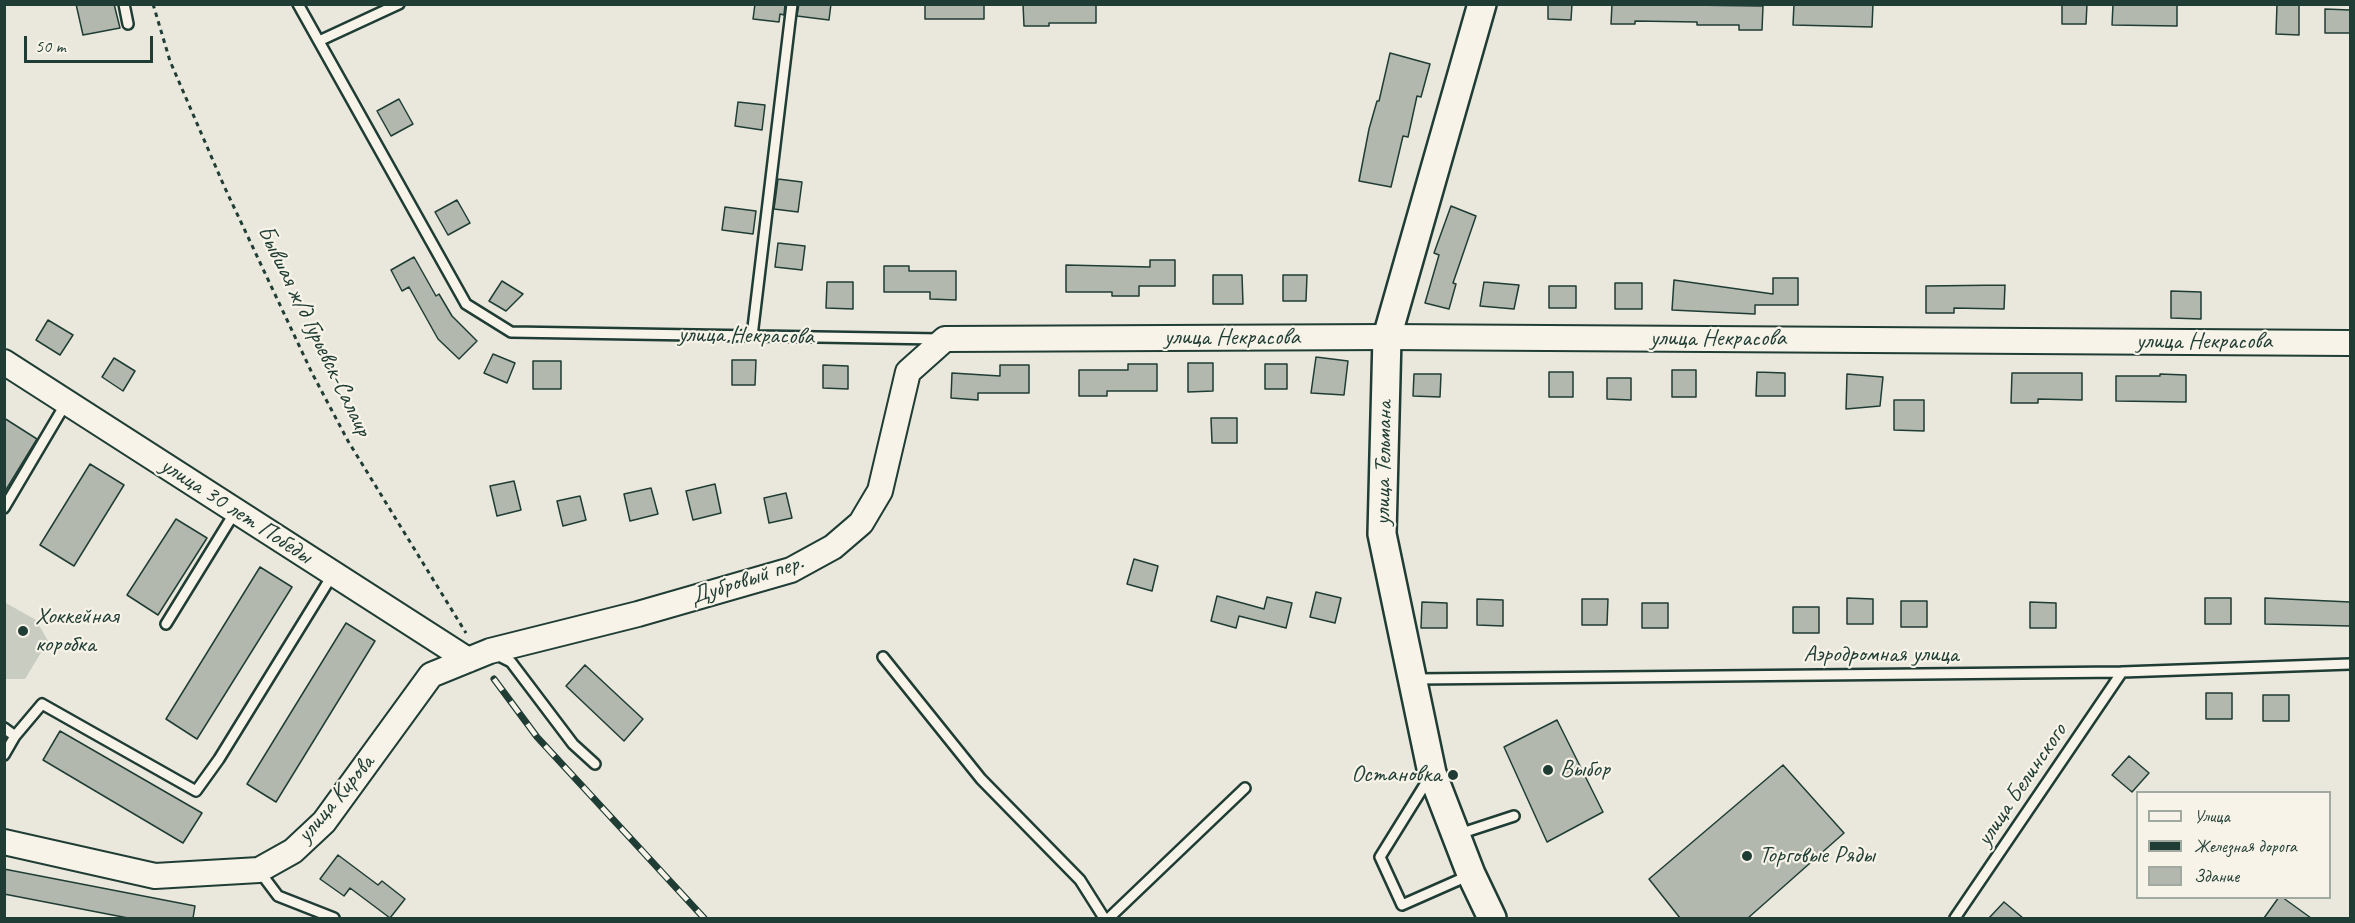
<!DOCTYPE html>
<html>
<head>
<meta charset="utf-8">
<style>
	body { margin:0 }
	#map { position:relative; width:2355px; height:923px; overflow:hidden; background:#eae8dd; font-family:Caveat,sans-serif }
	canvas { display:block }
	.frame { position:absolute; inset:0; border:6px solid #1f3d34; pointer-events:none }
	.legend { position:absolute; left:2136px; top:791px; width:195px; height:108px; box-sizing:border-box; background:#f7f3e8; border:2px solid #a1aaa0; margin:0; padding:8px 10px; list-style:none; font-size:18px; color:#1f3d34 }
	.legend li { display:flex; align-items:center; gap:12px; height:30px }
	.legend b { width:30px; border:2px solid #a1aaa0 }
	.scale { position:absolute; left:24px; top:36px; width:129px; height:27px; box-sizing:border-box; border:3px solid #1f3d34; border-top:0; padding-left:8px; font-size:18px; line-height:21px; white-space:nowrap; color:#1f3d34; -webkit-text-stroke:4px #f7f3e8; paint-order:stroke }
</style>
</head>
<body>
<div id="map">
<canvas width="2355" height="923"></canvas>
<div class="frame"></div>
<ul class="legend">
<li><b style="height:8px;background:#f7f3e8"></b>Улица</li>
<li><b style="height:8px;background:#1f3d34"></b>Железная дорога</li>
<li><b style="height:16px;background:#b2b8ae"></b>Здание</li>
</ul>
<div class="scale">50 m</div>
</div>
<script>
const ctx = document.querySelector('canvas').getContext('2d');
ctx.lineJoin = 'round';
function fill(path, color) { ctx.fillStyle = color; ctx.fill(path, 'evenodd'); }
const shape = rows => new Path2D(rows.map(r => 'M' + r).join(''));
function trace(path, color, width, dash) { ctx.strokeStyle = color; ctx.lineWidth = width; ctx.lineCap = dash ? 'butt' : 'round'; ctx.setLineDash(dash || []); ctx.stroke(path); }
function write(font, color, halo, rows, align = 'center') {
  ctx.font = font + ' Caveat,sans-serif'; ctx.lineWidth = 4.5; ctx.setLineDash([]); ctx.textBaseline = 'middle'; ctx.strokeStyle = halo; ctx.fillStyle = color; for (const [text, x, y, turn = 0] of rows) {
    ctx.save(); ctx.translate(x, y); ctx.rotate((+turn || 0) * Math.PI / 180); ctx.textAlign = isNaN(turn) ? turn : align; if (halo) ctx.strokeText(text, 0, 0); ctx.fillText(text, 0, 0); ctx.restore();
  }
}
fill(shape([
	[4,602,36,620,48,641,25,679,5,679]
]), '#c8ccc1');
const building = shape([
	[76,4,114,4,120,28,83,35,76,4],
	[755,4,785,4,784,15,780,14,779,22,753,19,755,4],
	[799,4,831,4,829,20,797,16,799,4],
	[925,4,984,4,984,19,925,19,925,4],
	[1023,4,1096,4,1096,23,1049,23,1049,26,1024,26,1023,4],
	[1548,4,1572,4,1571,20,1548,19,1548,4],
	[1612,4,1763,6,1762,30,1739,30,1739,25,1697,25,1697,22,1635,21,1635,24,1611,24,1612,4],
	[1794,4,1873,4,1872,27,1793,25,1794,4],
	[2062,4,2087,4,2086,24,2062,24,2062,4],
	[2113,4,2177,4,2177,26,2112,25,2113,4],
	[2277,4,2299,4,2299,35,2276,34,2277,4],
	[2325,9,2350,10,2350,33,2325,33,2325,9],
	[1390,53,1430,64,1421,97,1417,96,1408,137,1403,136,1391,187,1359,181,1369,129,1377,101,1379,101,1390,53],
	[399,99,413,124,391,136,377,111,399,99],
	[738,102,765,105,762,130,735,126,738,102],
	[778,179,802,182,798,212,774,209,778,179],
	[457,200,470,223,448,235,435,212,457,200],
	[1451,206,1476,216,1453,283,1456,284,1449,309,1425,303,1439,255,1434,253,1451,206],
	[725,207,756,211,753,234,722,230,725,207],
	[778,243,805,246,802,270,775,267,778,243],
	[414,257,436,296,439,294,452,316,477,341,459,359,438,339,409,287,402,291,391,270,414,257],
	[1150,260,1175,260,1175,286,1139,286,1139,296,1112,296,1112,292,1066,292,1066,265,1150,267,1150,260],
	[884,266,909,266,909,271,956,271,956,300,930,299,930,292,884,292,884,266],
	[1213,275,1242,275,1243,304,1213,304,1213,275],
	[1283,275,1307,275,1306,301,1283,301,1283,275],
	[1773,278,1798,278,1798,305,1755,305,1755,314,1672,310,1674,280,1773,294,1773,278],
	[502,281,523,294,506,311,489,301,502,281],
	[827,282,853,282,853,309,826,308,827,282],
	[1484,282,1519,285,1514,309,1480,306,1484,282],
	[1615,283,1642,283,1642,309,1615,309,1615,283],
	[2005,285,2004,309,1954,308,1954,313,1926,313,1926,286,2005,285],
	[1549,286,1576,286,1576,308,1549,308,1549,286],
	[2171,291,2201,292,2201,319,2171,318,2171,291],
	[48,320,73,335,60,355,36,340,48,320],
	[493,354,515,363,507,383,484,373,493,354],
	[1316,357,1348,361,1344,395,1311,393,1316,357],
	[114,358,135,371,123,391,102,377,114,358],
	[732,360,756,360,755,385,732,385,732,360],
	[533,361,561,361,561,389,533,389,533,361],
	[1188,363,1213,363,1213,391,1188,392,1188,363],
	[1128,364,1157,364,1157,391,1107,391,1107,396,1079,396,1079,370,1128,370,1128,364],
	[1265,364,1287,364,1287,389,1265,389,1265,364],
	[823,365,848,366,848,389,823,388,823,365],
	[1000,365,1029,365,1029,393,978,393,978,400,951,398,952,373,1000,376,1000,365],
	[1672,370,1696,370,1696,397,1672,397,1672,370],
	[1549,372,1573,372,1573,397,1549,397,1549,372],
	[1757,372,1785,373,1785,396,1756,396,1757,372],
	[2012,373,2082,373,2082,400,2038,399,2038,403,2011,403,2012,373],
	[1414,374,1441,374,1440,397,1413,396,1414,374],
	[1847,374,1883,377,1880,406,1846,409,1847,374],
	[2160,374,2186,375,2186,402,2116,401,2116,376,2160,376,2160,374],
	[1607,378,1631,378,1631,400,1607,399,1607,378],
	[1894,400,1924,400,1924,431,1894,430,1894,400],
	[4,418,37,439,4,493,4,418],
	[1211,418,1237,418,1237,443,1212,443,1211,418],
	[90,464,124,485,74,566,40,545,90,464],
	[514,481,521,510,497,516,490,486,514,481],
	[715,484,721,513,693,520,686,491,715,484],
	[651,488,658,514,630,521,624,494,651,488],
	[786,493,792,518,769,523,764,498,786,493],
	[580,496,586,520,563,526,557,501,580,496],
	[176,519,207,538,158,615,127,595,176,519],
	[1134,559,1158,566,1152,591,1127,584,1134,559],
	[260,567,292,587,197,739,166,719,260,567],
	[1316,592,1341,598,1335,623,1310,617,1316,592],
	[1217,596,1264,609,1267,597,1292,603,1286,628,1239,616,1236,628,1211,621,1217,596],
	[1847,598,1873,599,1873,624,1847,624,1847,598],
	[2205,598,2231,598,2231,624,2205,624,2205,598],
	[2265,598,2350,602,2350,626,2265,624,2265,598],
	[1477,599,1503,600,1503,626,1477,625,1477,599],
	[1582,599,1608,599,1607,625,1582,625,1582,599],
	[1901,601,1927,601,1927,627,1901,627,1901,601],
	[1422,602,1447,603,1447,628,1421,628,1422,602],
	[2030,602,2056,603,2056,628,2030,628,2030,602],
	[1642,603,1668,603,1668,628,1642,628,1642,603],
	[1793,607,1819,607,1819,633,1793,633,1793,607],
	[346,623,375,641,276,802,247,784,346,623],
	[585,665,643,719,624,741,566,686,585,665],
	[2206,693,2232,693,2232,719,2206,719,2206,693],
	[2263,695,2289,695,2289,721,2263,721,2263,695],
	[1557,720,1603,812,1547,842,1504,747,1557,720],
	[60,731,202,813,183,843,43,760,60,731],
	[2129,756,2149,773,2132,792,2112,775,2129,756],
	[1783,765,1844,833,1748,918,1680,918,1649,879,1783,765],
	[338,855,378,885,382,881,405,899,390,918,350,888,344,896,320,879,338,855],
	[4,869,195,906,193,918,128,918,4,894,4,869],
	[2279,897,2282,897,2311,918,2264,918,2279,897],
	[2004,902,2023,918,1989,918,2004,902]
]);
fill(building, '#b2b8ae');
trace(building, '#1f3d34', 1.5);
const service = shape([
	[124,4,128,24],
	[298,4,466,304,511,332,940,339],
	[319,41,399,4],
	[752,336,792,4],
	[4,508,66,403],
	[166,624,235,512],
	[497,655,511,662,573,744,595,764],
	[883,657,981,779,1080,880,1104,918],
	[1416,679,2122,672,2350,664],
	[4,728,15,736],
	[4,755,15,736,42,704,196,791,219,759,333,574],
	[1429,778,1380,857,1402,905,1470,875],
	[1459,834,1514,816],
	[260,872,278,896,334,918],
	[1109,918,1245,788],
	[1955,918,2122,672]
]);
const tertiary = shape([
	[4,362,468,660],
	[4,842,155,876,259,870,293,851,324,822,431,675,490,651,638,614,791,570,833,547,861,523,880,491,908,372,945,339,1387,337,2350,343]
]);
const secondary = shape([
	[1482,4,1387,337,1382,534,1432,773,1471,874,1492,918]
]);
trace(service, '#1f3d34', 14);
trace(tertiary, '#1f3d34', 28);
trace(secondary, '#1f3d34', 32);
trace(shape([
	[153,4,170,61,224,186,312,373,348,441,466,633]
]), '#1f3d34', 3, [4.5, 4.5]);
trace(service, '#f7f3e8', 9);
trace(tertiary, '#f7f3e8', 24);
trace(secondary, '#f7f3e8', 27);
const rail = shape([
	[494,679,537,737,704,918]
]);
trace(rail, '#1f3d34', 7);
trace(rail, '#f7f3e8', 4.5, [14]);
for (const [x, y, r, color] of [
	[23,631,6,"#1f3d34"],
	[1548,770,6,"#1f3d34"],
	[1453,775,6,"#1f3d34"],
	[1747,856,6,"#1f3d34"]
]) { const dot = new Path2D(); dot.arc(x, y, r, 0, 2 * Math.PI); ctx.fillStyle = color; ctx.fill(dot); trace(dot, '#f7f3e8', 2); }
write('24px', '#1f3d34', '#f7f3e8', [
	["Бывшая ж/д Гурьевск-Салаир",314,331,64],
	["улица Некрасова",746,336,1],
	["улица Некрасова",1232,338],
	["улица Некрасова",1718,339],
	["улица Некрасова",2204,342],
	["улица Тельмана",1384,463,-89],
	["улица 30 лет Победы",236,511,33],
	["Дубровый пер.",747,580,-18],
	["Аэродромная улица",1881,655],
	["улица Белинского",2022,785,-56],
	["улица Кирова",336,799,-50]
]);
write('24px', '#1f3d34', '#f7f3e8', [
	["Хоккейная",35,617],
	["коробка",35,645],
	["Выбор",1560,770],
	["Остановка",1441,775,"right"],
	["Торговые Ряды",1759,856]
], 'left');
</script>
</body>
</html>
